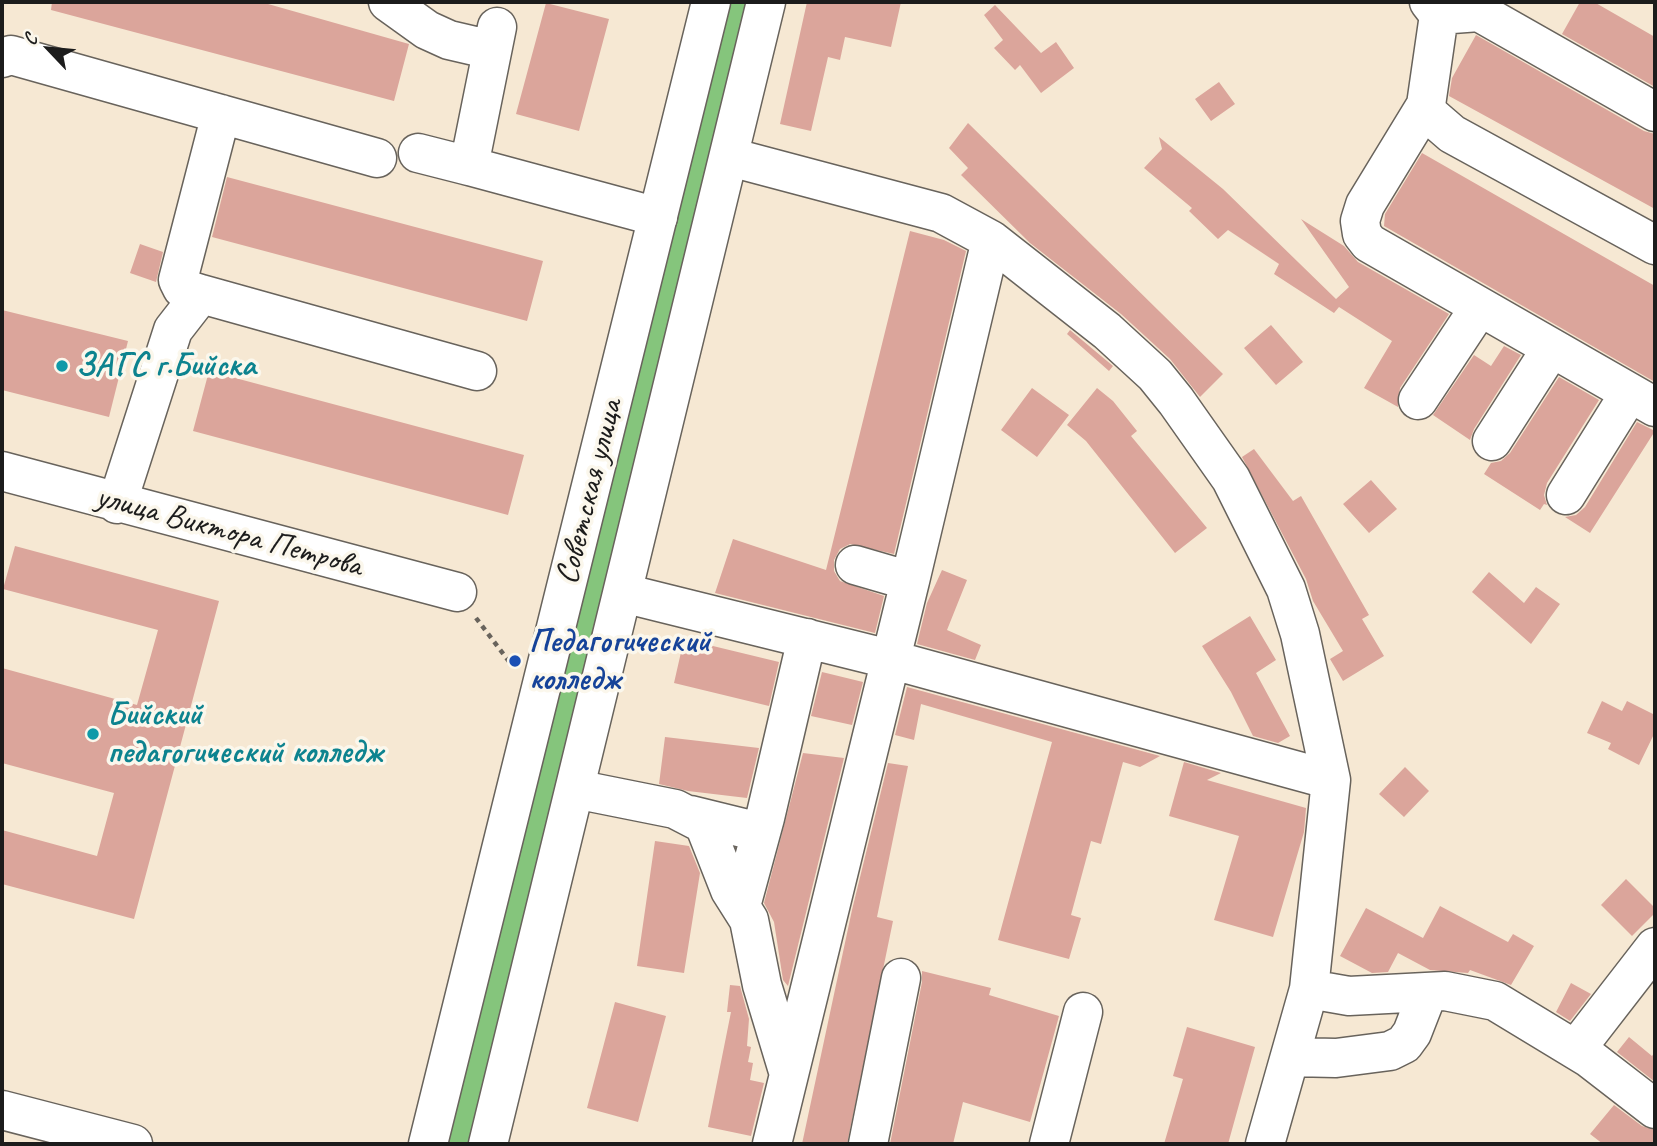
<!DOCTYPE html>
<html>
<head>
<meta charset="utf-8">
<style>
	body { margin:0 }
	#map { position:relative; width:1657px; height:1146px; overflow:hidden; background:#f6e8d3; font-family:Caveat,sans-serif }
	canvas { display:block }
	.frame { position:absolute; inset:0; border:4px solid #1c1c1c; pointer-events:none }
	.north { position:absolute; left:14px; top:14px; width:70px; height:70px; -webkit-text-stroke:5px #fbf7ec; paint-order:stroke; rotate:296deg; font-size:19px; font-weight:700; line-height:28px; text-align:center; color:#1c1c1c }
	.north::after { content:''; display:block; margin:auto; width:24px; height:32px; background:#1c1c1c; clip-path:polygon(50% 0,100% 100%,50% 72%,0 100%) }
</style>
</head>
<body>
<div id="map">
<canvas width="1657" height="1146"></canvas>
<div class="frame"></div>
<div class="north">С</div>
</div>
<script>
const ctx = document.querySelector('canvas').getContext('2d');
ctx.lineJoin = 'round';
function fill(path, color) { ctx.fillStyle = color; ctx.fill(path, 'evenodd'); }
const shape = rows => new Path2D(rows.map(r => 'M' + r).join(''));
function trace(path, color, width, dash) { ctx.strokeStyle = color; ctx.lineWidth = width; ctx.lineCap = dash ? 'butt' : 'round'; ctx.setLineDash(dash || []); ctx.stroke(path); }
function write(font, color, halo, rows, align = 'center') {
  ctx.font = font + ' Caveat,sans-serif'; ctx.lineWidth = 7; ctx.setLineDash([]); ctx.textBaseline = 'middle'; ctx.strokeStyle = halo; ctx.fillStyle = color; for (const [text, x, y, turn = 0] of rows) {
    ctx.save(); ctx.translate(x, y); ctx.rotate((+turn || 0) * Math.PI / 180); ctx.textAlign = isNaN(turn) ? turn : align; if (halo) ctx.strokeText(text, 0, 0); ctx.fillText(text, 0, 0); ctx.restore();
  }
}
fill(shape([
	[722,2,751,2,474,1144,440,1144]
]), '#85c57c');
fill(shape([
	[52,2,261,2,409,44,394,101,51,10],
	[807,2,901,2,891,47,845,37,840,60,828,57,811,131,780,124],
	[1580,2,1594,2,1655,37,1655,87,1562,34],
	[546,3,609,19,579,131,516,114],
	[995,5,1041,53,1056,42,1074,68,1041,93,1020,65,1015,70,994,48,1003,40,984,15],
	[1476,35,1644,131,1655,134,1655,209,1449,96,1452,78],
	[1219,82,1235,104,1211,121,1195,99],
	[968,123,1223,374,1200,397,1170,359,1121,314,1030,243,961,175,968,168,949,148],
	[1159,137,1223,189,1336,299,1349,287,1301,219,1344,246,1358,262,1449,314,1400,388,1398,407,1364,388,1392,341,1339,307,1334,313,1274,274,1279,264,1228,230,1218,239,1189,211,1192,208,1144,168,1162,149],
	[1422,153,1655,286,1655,382,1384,226,1385,214],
	[227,177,543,261,527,321,212,237],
	[910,231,944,240,966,251,894,554,850,544,840,549,834,560,834,571,840,581,884,596,875,633,715,593,733,539,826,570],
	[140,244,163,252,156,282,130,273],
	[2,310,128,341,109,417,2,390],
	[1271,325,1303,362,1276,385,1244,348],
	[1070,330,1113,366,1109,371,1067,334],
	[1504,346,1521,355,1474,429,1470,440,1433,415,1474,355,1491,366],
	[209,371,524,455,508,515,193,431],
	[1559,377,1599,400,1547,483,1544,495,1547,505,1544,504,1540,510,1484,474,1491,463,1501,461,1510,453],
	[1032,388,1069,415,1037,457,1001,430],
	[1097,388,1113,401,1137,431,1131,436,1207,528,1175,553,1086,441,1067,425],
	[1637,422,1655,431,1590,533,1565,517,1576,515,1585,507],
	[1254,449,1293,501,1301,496,1369,615,1362,619,1384,656,1343,681,1330,659,1343,651,1313,601,1306,579,1242,457],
	[1371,480,1397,509,1369,533,1343,504],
	[15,546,219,601,134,919,2,884,2,830,97,856,114,793,2,763,2,668,137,705,158,630,3,589],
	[942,570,967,580,947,630,981,645,975,660,917,644,927,603],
	[1489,572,1524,603,1536,587,1560,604,1531,644,1472,592],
	[1250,616,1276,660,1256,673,1290,736,1278,743,1253,736,1231,692,1202,646],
	[684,639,779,662,769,706,674,683],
	[822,672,863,682,852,725,811,716],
	[907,687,1160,756,1140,767,1123,762,1101,844,1091,841,1071,915,1081,918,1069,959,998,940,1052,742,921,704,914,740,895,735],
	[1602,701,1622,711,1627,701,1655,715,1655,732,1639,765,1608,749,1611,743,1587,733],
	[665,737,759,748,747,798,688,791,659,784],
	[803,753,844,758,788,986,783,980,774,922,764,903],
	[1184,762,1221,773,1207,780,1306,808,1304,832,1273,937,1214,920,1239,836,1169,816],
	[888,763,908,766,877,917,893,921,847,1144,802,1144,852,910],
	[1405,767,1429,791,1404,817,1379,794],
	[655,841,689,846,700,873,684,973,637,966],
	[1626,879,1655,908,1655,913,1632,936,1601,905],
	[1440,906,1508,942,1513,934,1534,946,1511,985,1470,970,1468,973,1430,970,1398,953,1388,972,1372,973,1340,956,1366,908,1423,938],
	[922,971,991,988,989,995,1059,1016,1030,1122,963,1102,953,1144,890,1144,922,982],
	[1571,983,1591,994,1570,1021,1556,1012],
	[730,985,740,986,749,1019,747,1046,751,1047,748,1062,753,1063,750,1080,764,1083,751,1136,708,1127,731,1012,727,1012],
	[615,1002,666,1016,638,1122,587,1108],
	[1187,1027,1255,1047,1228,1144,1164,1144,1183,1079,1173,1076],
	[1629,1037,1652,1056,1655,1052,1655,1082,1617,1052],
	[1614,1105,1642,1126,1655,1130,1655,1144,1603,1144,1590,1134]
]), '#dba59b');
const minor = shape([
	[388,2,427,30,449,40,492,50],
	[1429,2,1439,15,1426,105,1430,115,1452,134,1655,245],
	[1439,15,1479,12,1655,112],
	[497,27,469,166,658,217],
	[2,58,11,55,377,158],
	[1426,105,1365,205,1360,221,1362,234,1369,243,1655,407],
	[418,153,469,166],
	[730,157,941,213,991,240,910,581,855,565],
	[991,240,1107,331,1155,375,1176,401,1231,479,1286,589,1300,634,1331,780,1309,989,1265,1144],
	[201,294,182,288,178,280,221,114],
	[1418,400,1479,308],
	[1492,441,1551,349],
	[2,471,457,592],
	[1566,495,1629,394],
	[117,504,173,330,201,294,477,371],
	[623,593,889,659,1331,780],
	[575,789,675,809,704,824,730,890,749,920,762,985,788,1071],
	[690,815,751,830,760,827,765,818,807,638],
	[741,906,765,818],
	[1309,989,1349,996,1445,991,1495,1001,1589,1058,1655,1109],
	[1576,1049,1655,947],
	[1290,1057,1336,1058,1390,1051,1404,1044,1412,1033,1428,992],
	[2,1110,133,1144],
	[772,1144,910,581],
	[868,1144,901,978],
	[1049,1144,1083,1012]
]);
const major = shape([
	[428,1144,711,2],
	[488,1144,766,2]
]);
trace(minor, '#68635c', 41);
trace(major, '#68635c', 41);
trace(shape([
	[476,618,511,664]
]), '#68635c', 4.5, [5, 5]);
trace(minor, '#fff', 38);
trace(major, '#fff', 38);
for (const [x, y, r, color] of [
	[62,366,7,"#0f9aa8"],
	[515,661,7,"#1a4fb4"],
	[93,734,7,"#0f9aa8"]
]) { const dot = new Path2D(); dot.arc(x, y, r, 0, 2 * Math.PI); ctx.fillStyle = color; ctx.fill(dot); trace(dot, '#fbf7ec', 2.5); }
write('bold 33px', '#0d838f', '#fbf7ec', [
	["ЗАГС г.Бийска",76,366],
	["Бийский",107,715],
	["педагогический колледж",107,753]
], 'left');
write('33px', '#1c1c1c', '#fbf7ec', [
	["Советская улица",590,492,-76],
	["улица Виктора Петрова",229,532,15]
]);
write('bold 33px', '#164399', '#fbf7ec', [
	["Педагогический",529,642],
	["колледж",529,680]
], 'left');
</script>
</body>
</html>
